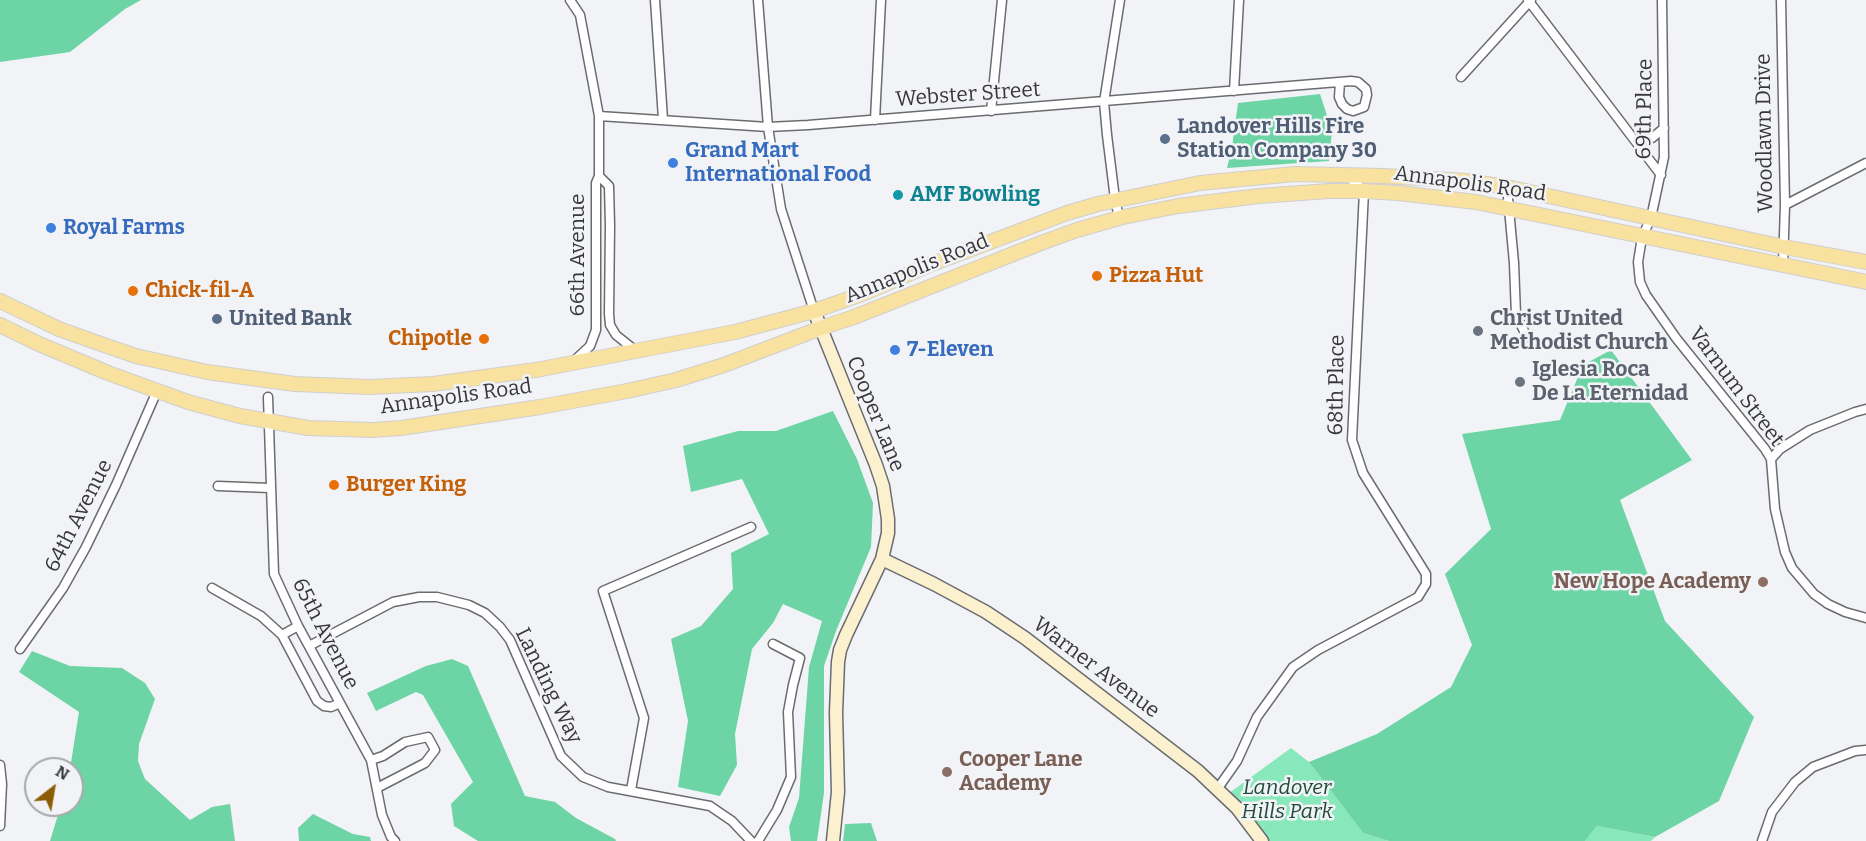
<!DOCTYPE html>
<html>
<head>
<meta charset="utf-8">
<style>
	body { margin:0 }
	#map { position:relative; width:1866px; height:841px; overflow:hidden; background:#f2f3f7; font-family:Bitter,serif }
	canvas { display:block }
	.north { position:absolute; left:24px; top:757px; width:60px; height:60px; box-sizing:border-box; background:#f2f3f7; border:2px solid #a7a8ab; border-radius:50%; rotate:31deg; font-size:16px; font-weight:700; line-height:24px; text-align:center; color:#373739 }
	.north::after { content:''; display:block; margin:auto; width:21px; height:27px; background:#8c5d04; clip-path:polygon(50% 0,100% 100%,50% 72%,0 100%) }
</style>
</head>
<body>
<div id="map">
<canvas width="1866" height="841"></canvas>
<div class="north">N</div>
</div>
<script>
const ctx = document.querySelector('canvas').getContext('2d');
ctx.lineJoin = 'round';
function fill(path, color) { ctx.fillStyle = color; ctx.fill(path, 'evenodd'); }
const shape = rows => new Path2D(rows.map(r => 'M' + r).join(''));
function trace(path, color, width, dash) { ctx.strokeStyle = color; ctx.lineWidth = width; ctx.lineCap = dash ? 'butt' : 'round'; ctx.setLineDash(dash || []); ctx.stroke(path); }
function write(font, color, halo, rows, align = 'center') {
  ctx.font = font + ' Bitter,serif'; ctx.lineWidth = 5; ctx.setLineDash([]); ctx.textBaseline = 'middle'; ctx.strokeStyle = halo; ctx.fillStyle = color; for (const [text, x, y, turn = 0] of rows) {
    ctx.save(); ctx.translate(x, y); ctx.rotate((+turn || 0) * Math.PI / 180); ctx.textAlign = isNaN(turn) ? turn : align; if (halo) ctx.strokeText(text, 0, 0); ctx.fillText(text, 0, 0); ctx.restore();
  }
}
fill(shape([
	[1291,748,1309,762,1363,833,1389,841,1262,841,1225,796],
	[1597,826,1655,837,1651,841,1585,841]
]), '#89e8bb');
fill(shape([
	[0,0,141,0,125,9,70,52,0,62],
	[1320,94,1332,131,1329,161,1227,168,1232,147,1238,103],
	[1611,350,1692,460,1620,500,1665,621,1754,717,1719,801,1655,837,1597,826,1585,841,1389,841,1363,833,1309,762,1377,734,1451,687,1472,645,1445,574,1491,529,1462,434,1560,420,1583,365],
	[833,411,857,459,873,503,871,547,836,631,824,666,824,793,817,841,791,841,789,827,799,798,809,667,822,621,783,604,773,623,752,649,735,734,737,765,720,796,678,787,688,721,671,639,701,626,733,589,731,553,769,534,742,479,691,492,683,446,738,431,776,431],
	[32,651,70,666,122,668,145,683,155,699,139,744,138,761,145,779,190,820,212,807,230,804,235,841,50,841,61,805,72,805,72,769,70,769,79,712,19,672],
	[452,659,468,666,525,796,555,802,576,818,615,839,616,841,478,841,454,826,451,804,473,782,423,695,416,692,376,711,367,693,426,666],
	[313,814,353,834,370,837,371,841,299,841,298,828],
	[871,823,877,841,843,841,845,824]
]), '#6dd4a5');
const street = shape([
	[570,0,580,15,599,116,599,176,596,183,596,330,590,346,575,360],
	[655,0,663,119],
	[758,0,768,127,781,209,814,311],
	[1528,0,1661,175],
	[1662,0,1664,157,1651,218,1642,237,1638,262,1640,282,1646,295,1676,338,1765,449,1771,459,1775,509,1785,552,1792,568,1814,594,1828,604,1845,612,1866,618],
	[1781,0,1785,205,1783,265],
	[1461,77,1531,0],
	[1234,91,1239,0],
	[991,111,1002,0],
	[599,116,768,127,808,125,1351,81,1358,82,1366,89,1367,95,1364,107,1353,111,1347,109,1342,104,1339,97,1340,82],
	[875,120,881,0],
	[1638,144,1652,138,1664,128],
	[599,176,609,186,610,225,609,314,610,325,616,335,636,351],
	[1507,187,1514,263,1516,315,1527,337],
	[1785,205,1866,163],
	[1119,218,1115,199,1107,135,1104,102,1120,0],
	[268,397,274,574,298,626,371,760,382,815,391,837,395,841],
	[1771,459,1780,449,1810,430,1855,412,1866,409],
	[218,486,270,488],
	[212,588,261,616,282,635,317,701,324,706,331,707,340,703],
	[282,635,298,626],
	[309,646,393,602,419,597,437,597,469,605,485,613,500,627,510,640,561,756,583,777,608,787,710,806,732,821,751,841],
	[20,649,63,588,86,547,116,485,157,391],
	[371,760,383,756,405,742,428,737,435,750,425,763,377,788],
	[0,765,2,784,0,826],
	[1218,788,1237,761,1257,717,1293,667,1318,650,1418,597,1426,584,1426,574,1363,473,1352,440,1364,191,1347,175],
	[631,790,644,718,603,591,751,527],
	[758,841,777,810,791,777,788,712,793,685,800,658,773,644],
	[1762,841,1772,812,1795,782,1813,767,1855,751,1866,750]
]);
const secondary = shape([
	[814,311,876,465,883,486,888,519,888,533,882,559,846,635,840,650,838,662,836,713,838,792,833,841],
	[882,559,934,584,986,612,1025,638,1198,771,1237,808,1262,841]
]);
const primary = shape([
	[0,301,59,329,101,344,136,356,207,372,295,384,369,387,433,384,536,370,735,332,814,311,865,293,932,264,1067,213,1098,204,1200,183,1295,174,1384,176,1466,181,1507,187,1784,247,1866,262],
	[0,325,39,344,108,373,188,402,240,416,308,428,373,430,401,428,540,407,627,391,676,380,724,365,821,328,854,317,1041,243,1077,230,1123,217,1178,206,1259,196,1329,191,1364,191,1398,193,1476,202,1866,282]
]);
trace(street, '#6b6c70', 11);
trace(secondary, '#6b6c70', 15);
trace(primary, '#cfcfcf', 16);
trace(street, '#fff', 8);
trace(secondary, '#fcf1cf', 12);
trace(primary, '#f9e29f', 14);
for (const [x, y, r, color] of [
	[1165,139,6,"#5c6f8a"],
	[673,163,6,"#3f7fe0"],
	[898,195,6,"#0f9aa8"],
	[51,228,6,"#3f7fe0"],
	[1097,276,6,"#e8710a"],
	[133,291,6,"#e8710a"],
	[217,319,6,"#5c6f8a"],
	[1478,331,6,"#6b7280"],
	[484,339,6,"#e8710a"],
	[895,350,6,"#3f7fe0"],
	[1520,382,6,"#6b7280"],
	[334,485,6,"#e8710a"],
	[1763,582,6,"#8d6e63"],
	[947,772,6,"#8d6e63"]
]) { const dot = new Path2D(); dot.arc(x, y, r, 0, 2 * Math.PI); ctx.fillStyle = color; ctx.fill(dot); trace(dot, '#f2f3f7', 2); }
write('21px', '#373739', '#f2f3f7', [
	["Webster Street",968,95,-4],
	["69th Place",1645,109,-89],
	["Woodlawn Drive",1765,133,-91],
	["Annapolis Road",1470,184,8],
	["66th Avenue",578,255,-90],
	["Annapolis Road",917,269,-22],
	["68th Place",1337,385,-89],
	["Varnum Street",1736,387,53],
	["Annapolis Road",456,397,-8],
	["Cooper Lane",875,414,68],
	["64th Avenue",79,516,-63],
	["65th Avenue",325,634,63],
	["Warner Avenue",1096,668,37],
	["Landing Way",548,686,64]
]);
write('bold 21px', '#4e5e75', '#f2f3f7', [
	["Landover Hills Fire",1177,127],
	["Station Company 30",1177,151],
	["United Bank",229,319]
], 'left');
write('bold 21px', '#366cbe', '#f2f3f7', [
	["Grand Mart",685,151],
	["International Food",685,175],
	["Royal Farms",63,228],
	["7-Eleven",907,350]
], 'left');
write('bold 21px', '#0d838f', '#f2f3f7', [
	["AMF Bowling",910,195]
], 'left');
write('bold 21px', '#c56008', '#f2f3f7', [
	["Pizza Hut",1109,276],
	["Chick-fil-A",145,291],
	["Chipotle",472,339,"right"],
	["Burger King",346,485]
], 'left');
write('bold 21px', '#5b616d', '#f2f3f7', [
	["Christ United",1490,319],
	["Methodist Church",1490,343],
	["Iglesia Roca",1532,370],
	["De La Eternidad",1532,394]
], 'left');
write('bold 21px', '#785e54', '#f2f3f7', [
	["New Hope Academy",1751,582],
	["Cooper Lane",959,760,"left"],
	["Academy",959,784,"left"]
], 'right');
write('italic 21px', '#1f4b38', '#f2f3f7', [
	["Landover",1287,788],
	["Hills Park",1287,812]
]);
</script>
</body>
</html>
